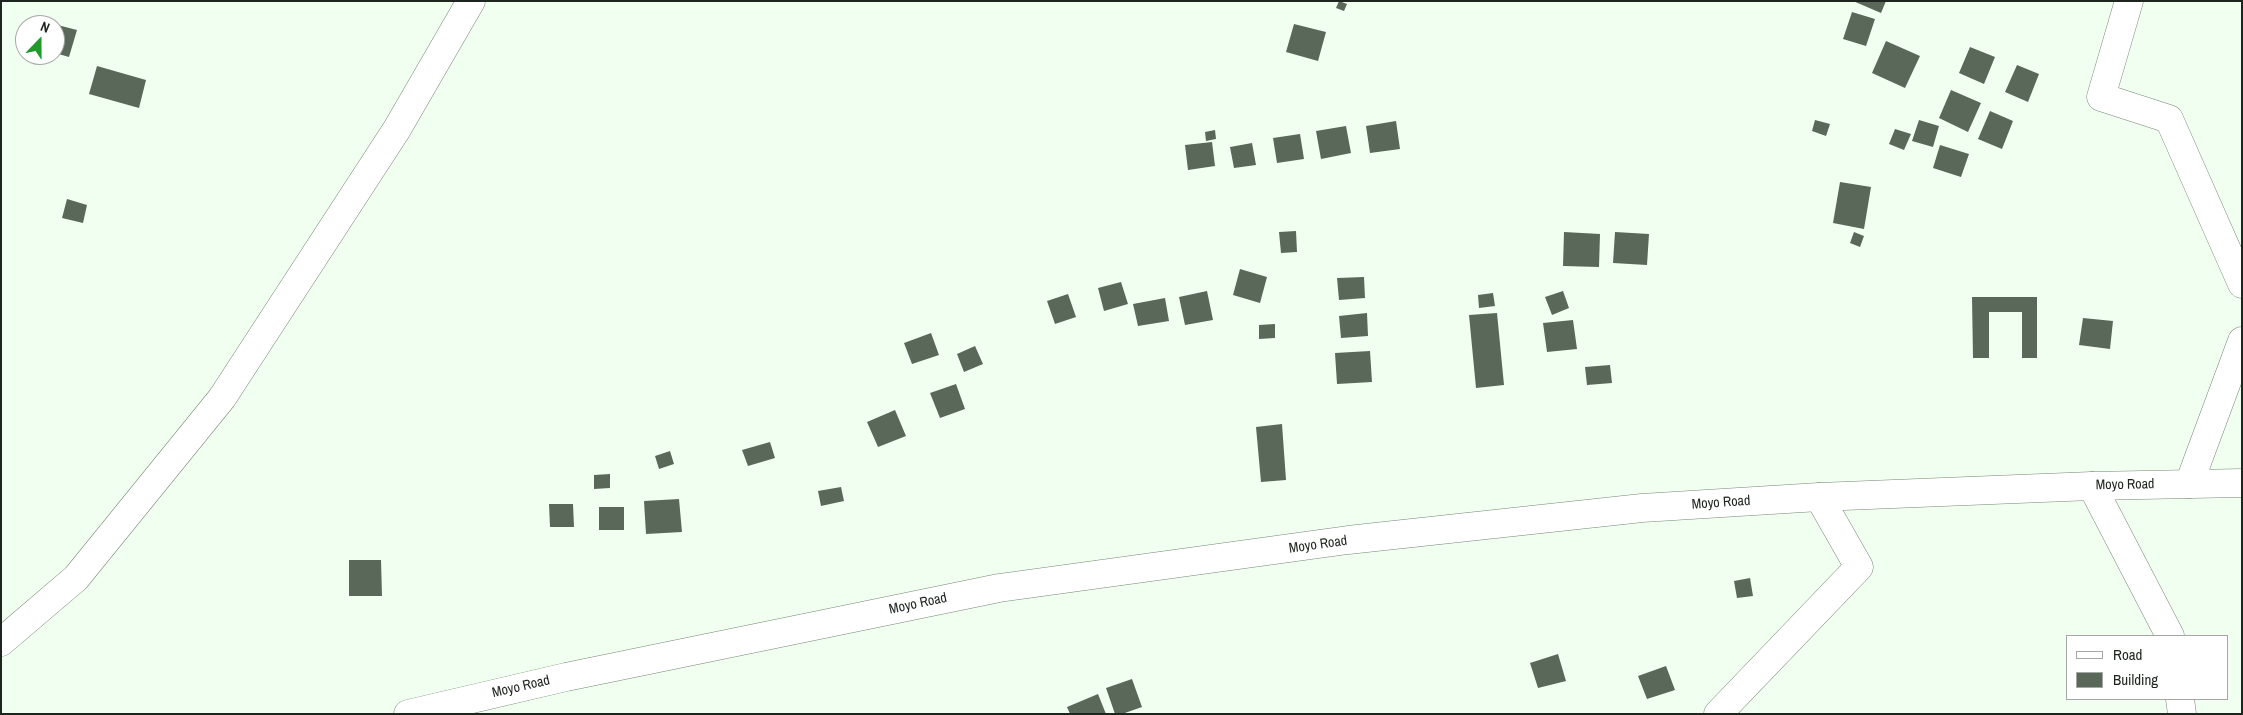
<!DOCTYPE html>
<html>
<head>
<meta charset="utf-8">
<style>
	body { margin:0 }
	#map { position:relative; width:2243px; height:715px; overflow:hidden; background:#f1fff0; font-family:"Archivo Narrow",sans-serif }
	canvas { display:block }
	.frame { position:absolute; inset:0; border:2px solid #1e241e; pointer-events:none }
	.legend { position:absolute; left:2066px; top:635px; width:162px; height:65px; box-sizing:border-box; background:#fff; border:1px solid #a5a7a5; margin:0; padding:6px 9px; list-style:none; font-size:15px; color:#1e241e }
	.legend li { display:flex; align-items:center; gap:10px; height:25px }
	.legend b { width:25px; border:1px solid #a5a7a5 }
	.north { position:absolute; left:15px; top:15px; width:50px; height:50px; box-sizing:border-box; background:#fff; border:1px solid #a5a7a5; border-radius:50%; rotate:22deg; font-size:14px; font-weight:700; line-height:20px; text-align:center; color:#1e241e }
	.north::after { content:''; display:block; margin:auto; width:18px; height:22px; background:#22992b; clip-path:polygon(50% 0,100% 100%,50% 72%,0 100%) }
</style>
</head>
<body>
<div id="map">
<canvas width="2243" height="715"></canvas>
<div class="frame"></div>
<ul class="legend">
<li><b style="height:6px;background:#fff"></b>Road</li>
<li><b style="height:14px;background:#596858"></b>Building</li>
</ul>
<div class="north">N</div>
</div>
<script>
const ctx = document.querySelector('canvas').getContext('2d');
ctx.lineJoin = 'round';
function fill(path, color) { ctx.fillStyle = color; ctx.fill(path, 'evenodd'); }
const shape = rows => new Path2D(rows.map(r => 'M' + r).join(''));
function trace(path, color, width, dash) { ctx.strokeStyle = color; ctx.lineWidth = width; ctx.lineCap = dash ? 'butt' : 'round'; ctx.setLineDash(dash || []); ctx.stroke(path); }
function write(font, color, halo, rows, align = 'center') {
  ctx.font = font + ' "Archivo Narrow",sans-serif'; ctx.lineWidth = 5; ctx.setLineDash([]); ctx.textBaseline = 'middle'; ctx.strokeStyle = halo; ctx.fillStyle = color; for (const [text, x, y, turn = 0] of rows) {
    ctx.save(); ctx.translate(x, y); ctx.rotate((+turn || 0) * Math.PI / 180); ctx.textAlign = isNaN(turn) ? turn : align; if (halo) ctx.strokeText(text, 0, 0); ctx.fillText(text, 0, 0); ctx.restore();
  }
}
fill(shape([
	[1339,1,1347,4,1344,11,1336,8],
	[1853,1,1886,1,1881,13],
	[1852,12,1875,19,1866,46,1843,39],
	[46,22,77,30,69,57,55,53,55,25,45,25],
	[1294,24,1326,32,1318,61,1286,52],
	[1886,41,1920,56,1905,88,1872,73],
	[1970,47,1995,57,1984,84,1959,73],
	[2017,65,2039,74,2028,102,2005,92],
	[97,66,146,80,139,108,89,94],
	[1951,90,1981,103,1968,132,1939,118],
	[1990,111,2013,121,2002,149,1978,139],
	[1815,120,1830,124,1826,136,1812,131],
	[1919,120,1939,126,1933,147,1912,141],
	[1396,121,1400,149,1370,153,1366,126],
	[1346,126,1351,153,1321,159,1316,131],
	[1895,129,1911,134,1904,150,1889,144],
	[1215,130,1216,139,1206,141,1205,132],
	[1300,134,1304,159,1277,163,1273,138],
	[1212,142,1215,166,1188,170,1185,145],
	[1252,143,1256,165,1234,168,1230,147],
	[1940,145,1969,154,1961,177,1933,168],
	[1840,182,1871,187,1864,229,1833,223],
	[67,199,87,205,83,223,62,218],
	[1296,231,1297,252,1281,253,1279,232],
	[1564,232,1600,234,1599,267,1563,266],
	[1615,232,1649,234,1647,265,1613,263],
	[1854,232,1864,236,1860,247,1850,243],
	[1240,269,1267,277,1260,303,1233,295],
	[1364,277,1365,298,1339,300,1337,278],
	[1121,282,1128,304,1104,311,1098,288],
	[1207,291,1213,320,1185,325,1179,297],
	[1563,291,1569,308,1552,315,1545,297],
	[1493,293,1495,306,1479,308,1478,295],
	[1068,294,1076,317,1055,324,1047,301],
	[1972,297,2037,297,2037,358,2022,358,2022,312,1989,312,1989,358,1973,358],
	[1165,298,1169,321,1138,326,1133,304],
	[1367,313,1368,336,1341,338,1339,316],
	[1497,313,1504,385,1476,388,1469,315],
	[2083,318,2113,321,2110,349,2079,345],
	[1573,320,1577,349,1547,352,1543,323],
	[1275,324,1275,338,1259,339,1259,325],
	[931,333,939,355,912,364,904,343],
	[975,346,983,364,964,372,957,354],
	[1370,351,1372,382,1337,384,1335,353],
	[1610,365,1612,383,1587,385,1585,367],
	[956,384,965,409,940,418,930,393],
	[895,410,906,436,878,447,867,422],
	[1282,424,1286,480,1261,482,1256,427],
	[770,442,775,458,748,466,742,450],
	[670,451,674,464,659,469,655,456],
	[610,474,610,488,594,489,594,475],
	[841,487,844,501,821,506,818,491],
	[679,499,682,532,646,534,644,501],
	[549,504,573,504,574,527,550,527],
	[599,507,624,507,624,530,599,530],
	[349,560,381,560,382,596,349,596],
	[1750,578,1753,596,1737,598,1734,581],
	[1558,654,1566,681,1538,688,1530,663],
	[1666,666,1675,690,1647,699,1638,676],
	[1132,679,1142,707,1122,714,1115,714,1106,688],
	[1098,694,1106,714,1070,714,1067,707]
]), '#596858');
const minor = shape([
	[2129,1,2101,97,2169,119,2242,284],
	[2189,484,2242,341],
	[2092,486,2170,636],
	[1,642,76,578,222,398,397,129,471,1],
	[2180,699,2182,714],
	[1718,714,1859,567,1819,497]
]);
const secondary = shape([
	[408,714,566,677,999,588,1348,540,1642,508,1819,497,2092,486,2242,483]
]);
trace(minor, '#778776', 29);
trace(secondary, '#778776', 29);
trace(minor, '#fff', 28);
trace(secondary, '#fff', 28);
write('14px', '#1e241e', '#fff', [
	["Moyo Road",2125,485,-1],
	["Moyo Road",1721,503,-4],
	["Moyo Road",1318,545,-8],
	["Moyo Road",918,604,-12],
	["Moyo Road",521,687,-13]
]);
</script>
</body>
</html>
